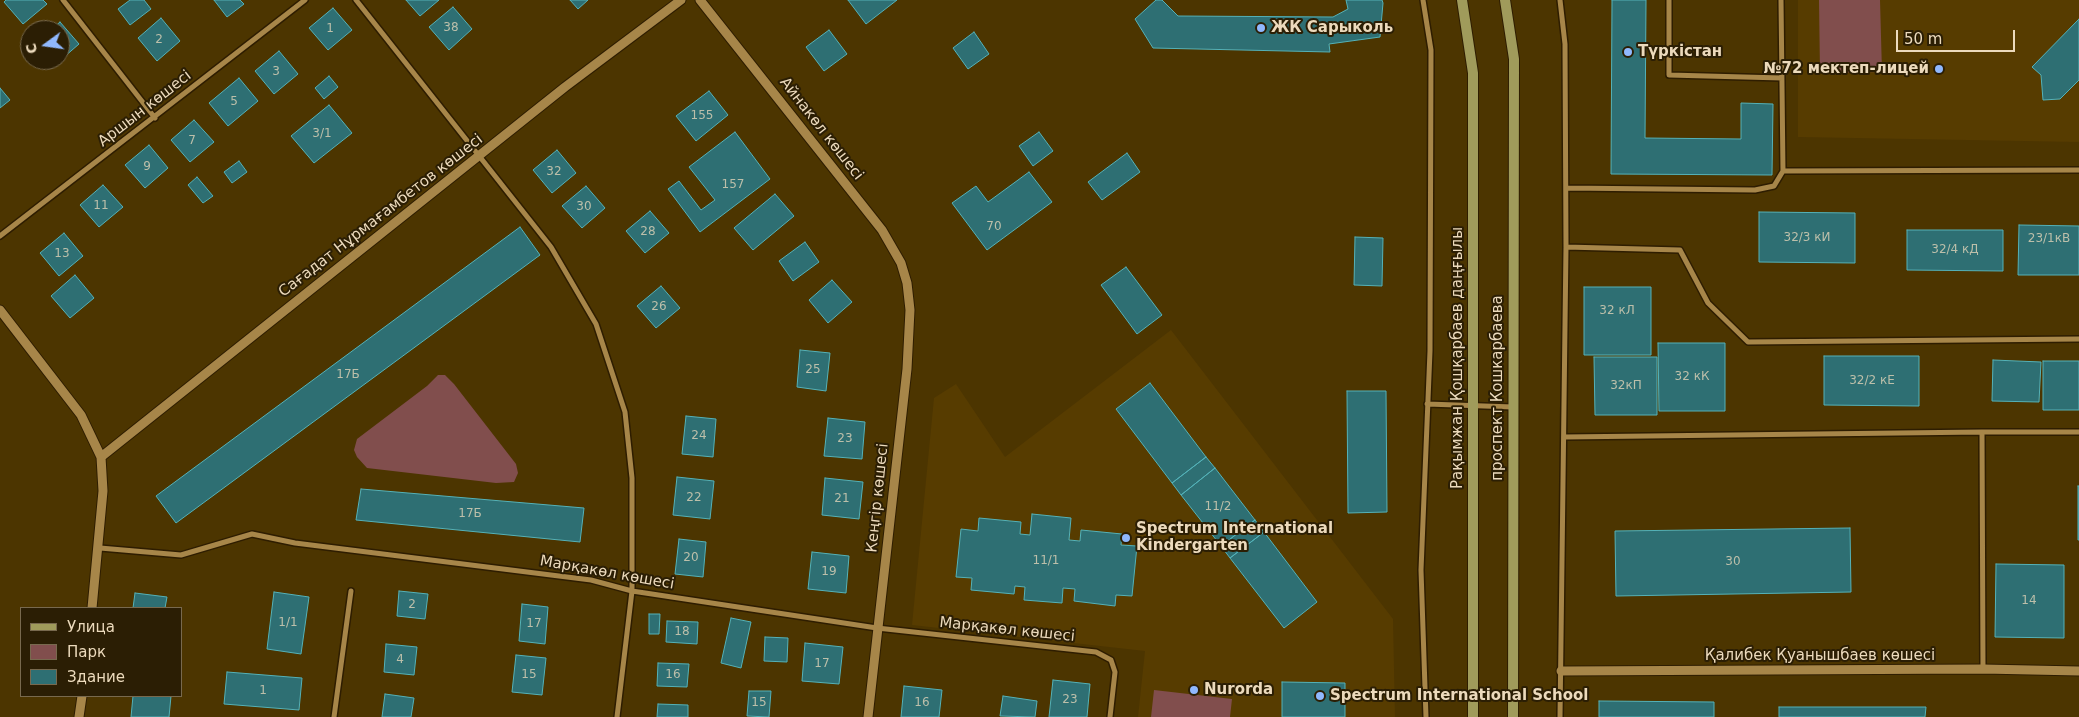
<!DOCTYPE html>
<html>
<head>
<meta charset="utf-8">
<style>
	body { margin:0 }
	#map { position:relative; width:2079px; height:717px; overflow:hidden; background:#4c3500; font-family:"DejaVu Sans",sans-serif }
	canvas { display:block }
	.legend { position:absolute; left:20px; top:607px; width:162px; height:90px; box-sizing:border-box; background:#2b1e04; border:1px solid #78694e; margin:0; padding:6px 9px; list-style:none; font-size:15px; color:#ecdabc }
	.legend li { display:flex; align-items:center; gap:10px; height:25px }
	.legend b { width:25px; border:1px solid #78694e }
	.north { position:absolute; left:20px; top:20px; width:50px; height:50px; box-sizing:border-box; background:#2b1e04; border:1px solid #78694e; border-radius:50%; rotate:256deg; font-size:14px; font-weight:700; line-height:20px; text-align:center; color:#ecdabc }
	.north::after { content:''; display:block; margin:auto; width:18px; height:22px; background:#90b8fd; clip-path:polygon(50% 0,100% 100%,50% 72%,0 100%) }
	.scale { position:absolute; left:1896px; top:30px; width:119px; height:22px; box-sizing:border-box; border:2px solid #ecdabc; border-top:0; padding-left:6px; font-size:15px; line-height:18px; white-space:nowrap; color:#ecdabc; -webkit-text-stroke:4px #2b1e04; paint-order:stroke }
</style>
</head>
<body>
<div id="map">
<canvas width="2079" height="717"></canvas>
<ul class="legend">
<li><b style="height:6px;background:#a09b5b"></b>Улица</li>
<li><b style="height:14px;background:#814e4d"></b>Парк</li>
<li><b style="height:14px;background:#2e6f73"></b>Здание</li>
</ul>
<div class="north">С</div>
<div class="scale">50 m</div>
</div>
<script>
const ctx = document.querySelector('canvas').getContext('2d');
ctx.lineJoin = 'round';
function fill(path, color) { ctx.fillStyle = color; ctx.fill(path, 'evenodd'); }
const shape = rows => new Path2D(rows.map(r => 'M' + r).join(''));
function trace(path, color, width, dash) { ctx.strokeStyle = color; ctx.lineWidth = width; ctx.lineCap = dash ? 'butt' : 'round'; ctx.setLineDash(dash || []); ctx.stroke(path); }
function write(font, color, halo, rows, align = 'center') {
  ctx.font = font + ' "DejaVu Sans",sans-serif'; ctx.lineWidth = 4; ctx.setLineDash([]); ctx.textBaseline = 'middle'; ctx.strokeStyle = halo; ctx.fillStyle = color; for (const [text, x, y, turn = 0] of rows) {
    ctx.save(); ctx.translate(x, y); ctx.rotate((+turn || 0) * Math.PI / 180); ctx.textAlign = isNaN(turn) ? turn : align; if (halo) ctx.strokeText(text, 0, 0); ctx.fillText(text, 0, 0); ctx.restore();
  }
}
fill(shape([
	[1798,0,2079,0,2079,142,1798,137],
	[1171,330,1393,619,1395,717,1138,717,1145,651,912,625,934,398,956,384,1005,457]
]), '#573c00');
fill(shape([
	[1819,0,1880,0,1882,72,1820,73],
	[438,375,445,375,454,384,516,464,518,473,514,482,496,483,367,468,357,457,354,450,357,439,427,386],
	[1154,690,1232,699,1230,717,1151,717]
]), '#814e4d');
const building = shape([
	[6,0,43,0,47,4,23,24,4,2,6,0],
	[130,0,144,0,151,9,130,25,118,9,130,0],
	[214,0,240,0,244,4,227,17,214,0],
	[406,0,439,0,420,16,406,0],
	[570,0,588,0,578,9,570,0],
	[848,0,897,0,866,24,848,0],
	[1156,0,1162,0,1178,16,1333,17,1348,9,1346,0,1382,0,1383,3,1380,37,1329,44,1330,52,1153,48,1135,19,1156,0],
	[1612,0,1646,0,1645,138,1741,139,1741,103,1773,104,1772,175,1611,174,1612,0],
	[453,7,472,29,449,50,429,27,453,7],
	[333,8,352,30,328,50,309,28,333,8],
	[161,18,180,41,157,61,138,38,161,18],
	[2079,19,2079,80,2060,99,2043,100,2041,75,2032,67,2079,19],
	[60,22,79,44,56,64,52,60,60,60,60,30,51,30,60,22],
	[829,30,847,54,824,71,806,47,829,30],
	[974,32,989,54,968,69,953,48,974,32],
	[279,51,298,74,274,94,255,71,279,51],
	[329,76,338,87,324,99,315,88,329,76],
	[239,78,258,101,228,126,209,103,239,78],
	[0,88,10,100,0,108,0,88],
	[709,91,728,115,696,141,676,116,709,91],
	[329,105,352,133,314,163,291,136,329,105],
	[194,120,214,142,190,162,171,140,194,120],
	[735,132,770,179,700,232,668,189,679,181,701,210,715,200,689,167,735,132],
	[1039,132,1053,151,1033,166,1019,146,1039,132],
	[149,145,168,168,145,188,125,165,149,145],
	[557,150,576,173,552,193,533,170,557,150],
	[1127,153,1140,172,1102,200,1088,182,1127,153],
	[239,161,247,172,232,183,224,172,239,161],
	[1029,172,1052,202,987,250,952,203,976,186,988,202,1029,172],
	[197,177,213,196,203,203,188,185,197,177],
	[103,185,123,207,99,227,80,205,103,185],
	[586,186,605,208,582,228,562,206,586,186],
	[775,194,794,216,753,250,734,228,775,194],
	[650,211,669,233,645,253,626,231,650,211],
	[1759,212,1855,213,1855,263,1759,262,1759,212],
	[2019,225,2079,226,2079,275,2018,275,2019,225],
	[520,227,540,255,176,523,156,496,520,227],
	[1907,230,2003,230,2003,271,1907,270,1907,230],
	[64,233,83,256,59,276,40,253,64,233],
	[1355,237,1383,238,1382,286,1354,285,1355,237],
	[805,242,819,262,793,281,779,261,805,242],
	[1126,267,1162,315,1137,334,1101,285,1126,267],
	[75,275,94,298,70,318,51,296,75,275],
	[832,280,852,302,828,323,809,300,832,280],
	[661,286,680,308,656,328,637,306,661,286],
	[1584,287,1651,287,1651,355,1584,355,1584,287],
	[1658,343,1725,343,1725,411,1659,411,1658,343],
	[800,350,830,353,826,391,797,387,800,350],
	[1824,356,1919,356,1919,406,1824,405,1824,356],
	[1594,357,1657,357,1657,415,1595,415,1594,357],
	[1993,360,2041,362,2039,402,1992,401,1993,360],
	[2043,361,2079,361,2079,410,2043,410,2043,361],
	[1150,383,1206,457,1172,483,1116,409,1150,383],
	[1347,391,1386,391,1387,512,1348,513,1347,391],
	[686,416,716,419,713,457,682,454,686,416],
	[828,418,865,422,862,459,824,456,828,418],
	[1206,457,1215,468,1181,495,1172,483,1206,457],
	[1215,468,1255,520,1221,546,1181,495,1215,468],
	[677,477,714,481,710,519,673,515,677,477],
	[825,478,863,482,859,519,822,515,825,478],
	[2078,486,2079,486,2079,540,2078,540,2078,486],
	[361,489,584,508,580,542,356,520,361,489],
	[1032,514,1071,518,1069,540,1080,541,1081,530,1122,534,1121,545,1137,546,1132,596,1116,595,1115,606,1074,601,1075,589,1063,588,1062,603,1024,600,1025,587,1015,586,1014,594,971,590,972,578,956,577,961,529,978,531,979,518,1021,522,1020,534,1030,535,1032,514],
	[1255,520,1264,532,1230,558,1221,546,1255,520],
	[1850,528,1851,592,1616,596,1615,531,1850,528],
	[1264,532,1317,602,1284,628,1230,558,1264,532],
	[679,539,706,542,703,577,675,574,679,539],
	[812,552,849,556,846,593,808,589,812,552],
	[1996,564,2064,565,2064,638,1995,637,1996,564],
	[399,591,428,594,425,619,397,616,399,591],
	[274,592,309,597,301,654,267,649,274,592],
	[135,593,167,597,165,608,133,608,135,593],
	[522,604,548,607,545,644,519,641,522,604],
	[649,614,660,614,659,634,649,634,649,614],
	[731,618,751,622,741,668,721,663,731,618],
	[667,621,698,622,697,644,666,642,667,621],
	[765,637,788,638,787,662,764,661,765,637],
	[805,643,843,647,839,684,802,681,805,643],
	[386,644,417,647,414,675,384,672,386,644],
	[516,655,546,658,542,695,512,692,516,655],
	[658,663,689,664,687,687,657,686,658,663],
	[227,672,302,678,299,710,224,704,227,672],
	[1053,680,1090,684,1087,717,1049,717,1053,680],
	[1282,682,1345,683,1345,717,1282,717,1282,682],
	[904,686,942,690,939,717,901,717,904,686],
	[749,691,771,691,769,717,747,716,749,691],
	[385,694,414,698,411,717,382,717,385,694],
	[133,696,171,696,169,717,131,717,133,696],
	[1003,696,1037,701,1035,717,1000,716,1003,696],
	[1599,701,1714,702,1714,717,1599,717,1599,701],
	[658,704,688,705,688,717,657,717,658,704],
	[1779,707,1926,707,1925,717,1779,717,1779,707]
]);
fill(building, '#2e6f73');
trace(building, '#54b2b8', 1);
const minor = shape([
	[63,0,155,118],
	[356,0,551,247,596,324,625,412,632,478,632,591,617,717],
	[1423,0,1431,50,1430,351,1421,570,1426,717],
	[1560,0,1565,44,1566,247,1560,717],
	[1669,0,1669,75,1782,78],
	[1781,0,1783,171],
	[1566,188,1755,190,1774,186,1783,171,2079,170],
	[0,236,305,0],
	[1566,247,1680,250,1708,303,1748,342,2079,339],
	[1427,404,1513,407],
	[1564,437,1982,432],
	[100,548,181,555,252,534,295,543,591,580,632,591,877,628,1096,652,1111,660,1115,672,1110,717],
	[1983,669,1982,432,2079,432],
	[334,717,351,591]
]);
const tertiary = shape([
	[700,0,882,230,901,263,907,283,910,310,907,369,868,717],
	[0,310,81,415,101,457,103,491,92,608],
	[101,457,565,87,681,0],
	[1561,671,1983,669,2079,671],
	[79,717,82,696]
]);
const secondary = shape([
	[1462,0,1473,73,1473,717],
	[1505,0,1514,59,1513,717]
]);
trace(minor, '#2e1d00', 8);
trace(tertiary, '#2e1d00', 11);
trace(secondary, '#2e1d00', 12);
trace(minor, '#a78649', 5);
trace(tertiary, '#a78649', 9);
trace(secondary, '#a09b5b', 10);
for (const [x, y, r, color] of [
	[1261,28,5,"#90b8fd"],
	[1628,52,5,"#90b8fd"],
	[1939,69,5,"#90b8fd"],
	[1126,538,5,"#90b8fd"],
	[1194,690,5,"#90b8fd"],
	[1320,696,5,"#90b8fd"]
]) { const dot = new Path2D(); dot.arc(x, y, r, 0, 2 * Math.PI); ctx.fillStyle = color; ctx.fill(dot); trace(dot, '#2b1e04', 2); }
write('12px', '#bcbfaa', null, [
	["38",451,28],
	["1",330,29],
	["2",159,40],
	["3",276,72],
	["5",234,102],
	["155",702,116],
	["3/1",322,134],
	["7",192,141],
	["9",147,167],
	["32",554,172],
	["157",733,185],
	["11",101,206],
	["30",584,207],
	["70",994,227],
	["28",648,232],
	["32/3 кИ",1807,238],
	["23/1кВ",2049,239],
	["32/4 кД",1955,250],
	["13",62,254],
	["26",659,307],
	["32 кЛ",1617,311],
	["25",813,370],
	["17Б",348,375],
	["32 кК",1692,377],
	["32/2 кЕ",1872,381],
	["32кП",1626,386],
	["24",699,436],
	["23",845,439],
	["22",694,498],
	["21",842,499],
	["11/2",1218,507],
	["17Б",470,514],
	["20",691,558],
	["11/1",1046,561],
	["30",1733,562],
	["19",829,572],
	["14",2029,601],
	["2",412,605],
	["1/1",288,623],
	["17",534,624],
	["18",682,632],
	["4",400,660],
	["17",822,664],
	["15",529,675],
	["16",673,675],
	["1",263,691],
	["23",1070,700],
	["15",759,703],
	["16",922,703]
]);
write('bold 15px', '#ecdabc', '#2b1e04', [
	["ЖК Сарыколь",1271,28],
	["Түркістан",1638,52],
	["№72 мектеп-лицей",1929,69,"right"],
	["Spectrum International",1136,529],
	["Kindergarten",1136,546],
	["Nurorda",1204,690],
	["Spectrum International School",1330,696]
], 'left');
write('15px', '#ecdabc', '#2b1e04', [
	["Аршын көшесі",145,109,-38],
	["Айнакөл көшесі",821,129,52],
	["Сағадат Нұрмағамбетов көшесі",381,216,-38],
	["Рақымжан Қошқарбаев даңғылы",1458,358,-90],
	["проспект Кошкарбаева",1498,388,-90],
	["Кеңгір көшесі",878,498,-84],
	["Марқакөл көшесі",607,573,10],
	["Марқакөл көшесі",1007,630,6],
	["Қалибек Қуанышбаев көшесі",1820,656]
]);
</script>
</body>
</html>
